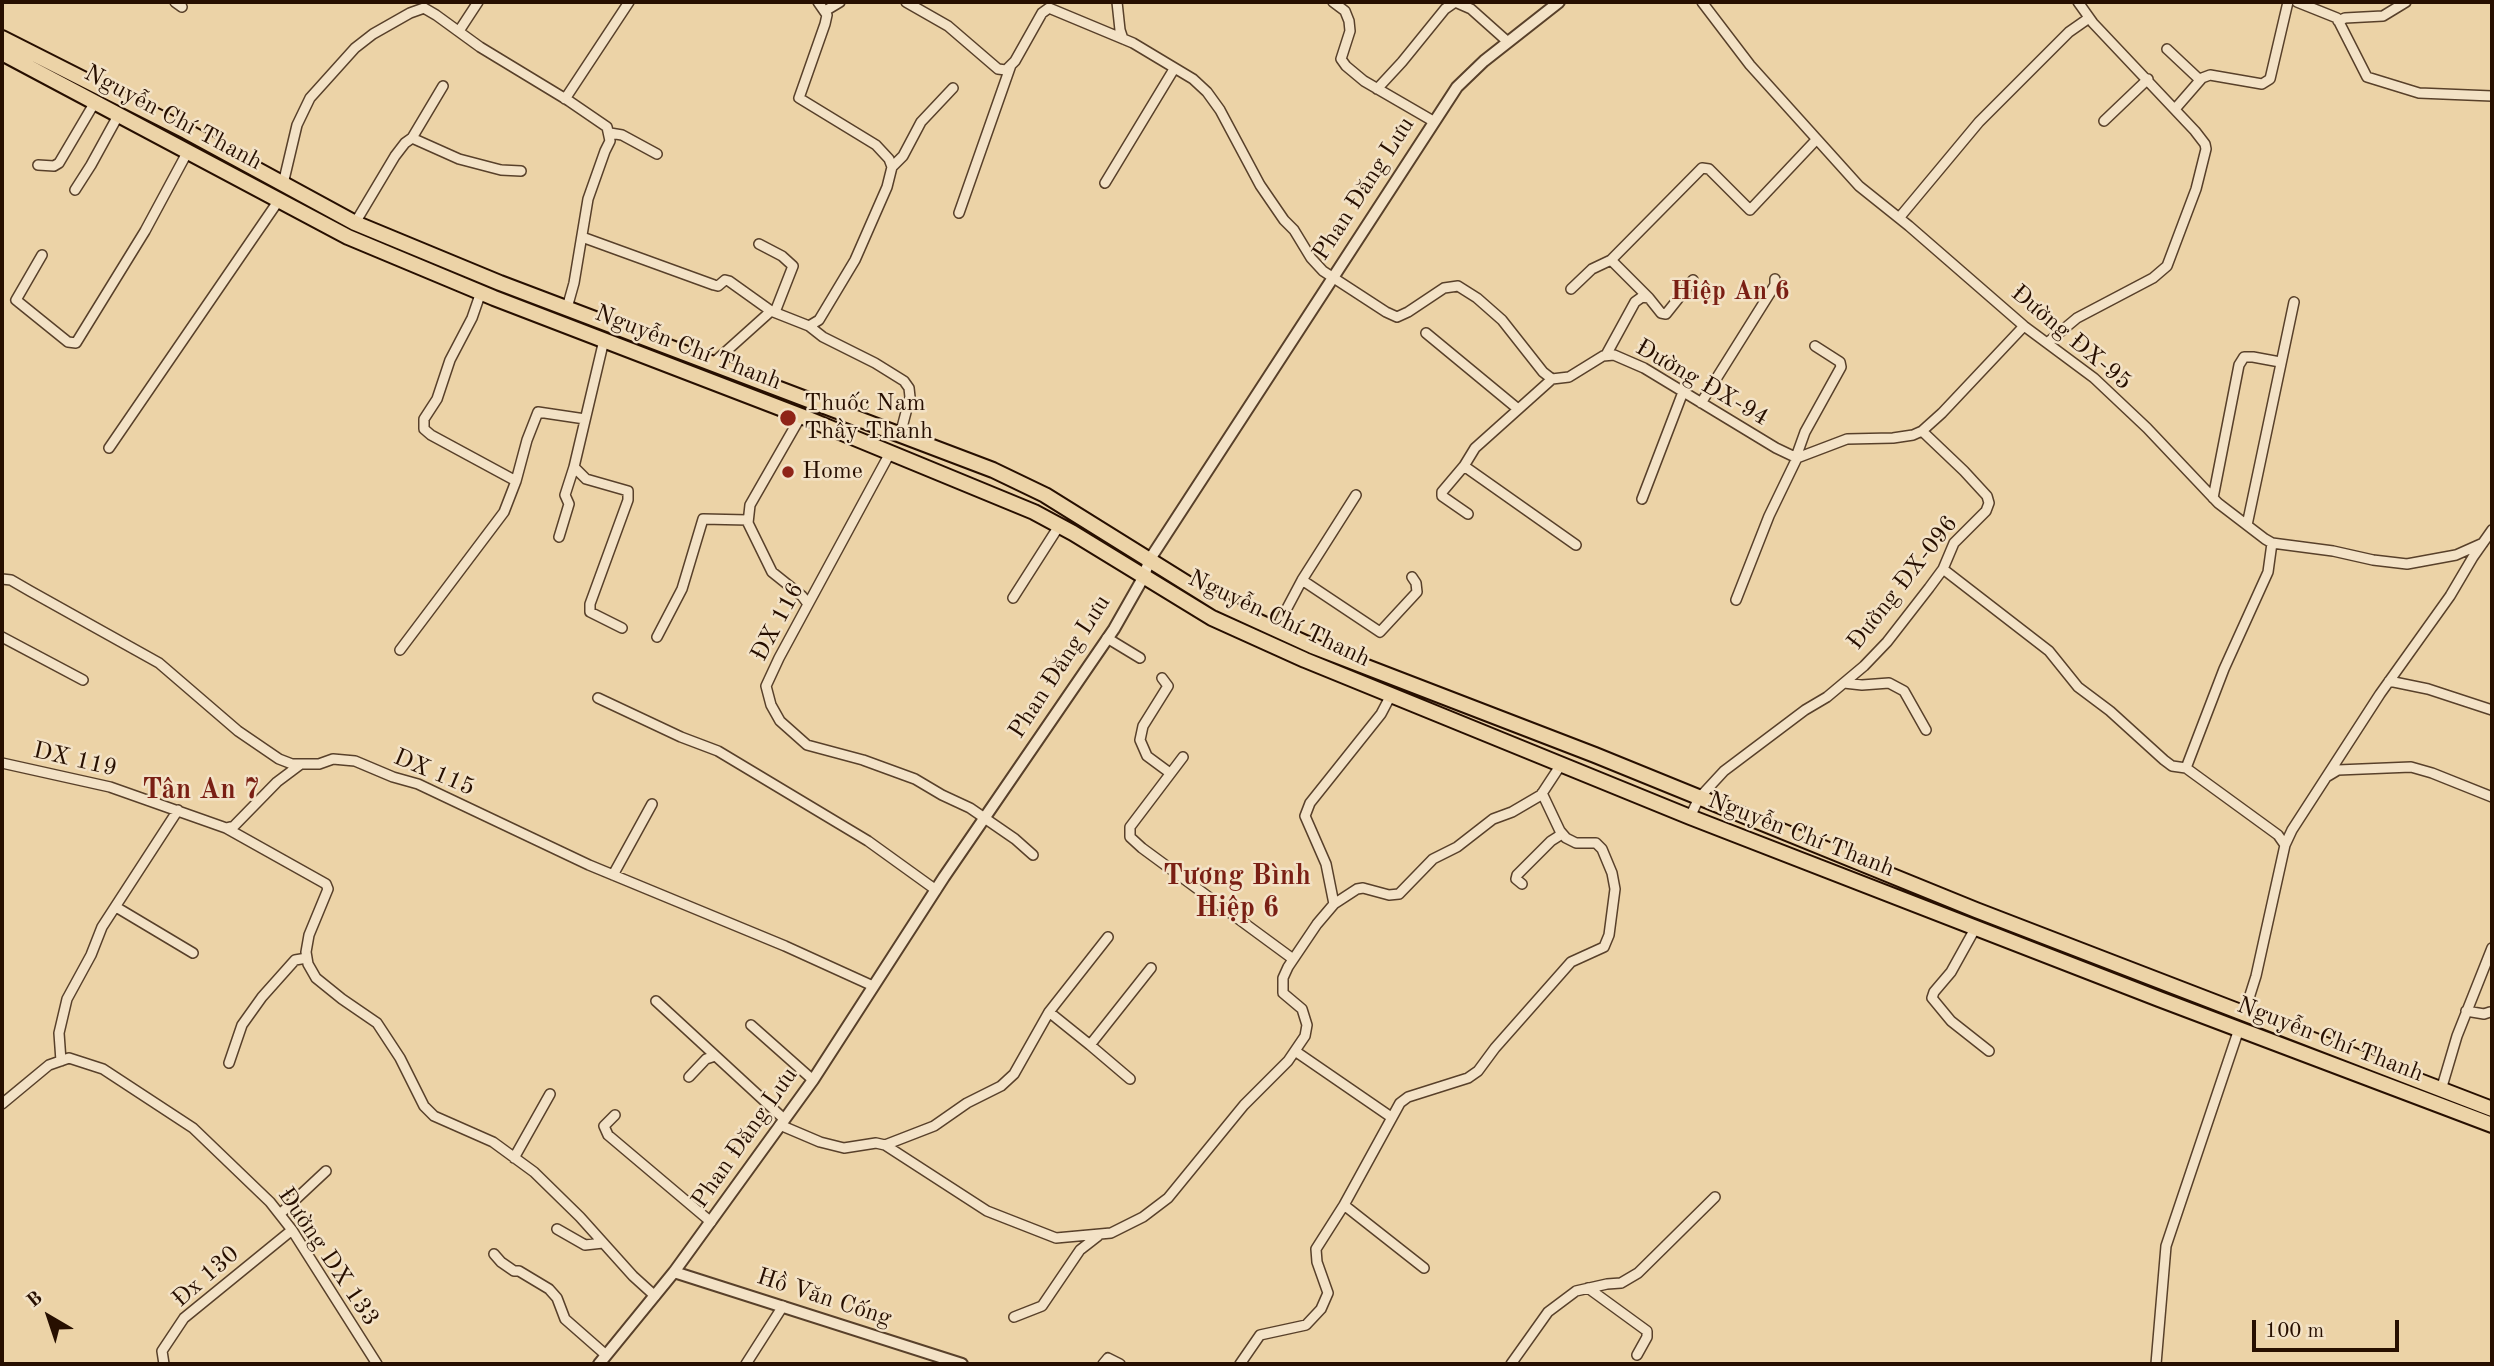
<!DOCTYPE html>
<html>
<head>
<meta charset="utf-8">
<style>
	body { margin:0 }
	#map { position:relative; width:2494px; height:1366px; overflow:hidden; background:#ecd3a7; font-family:"Old Standard TT",serif }
	canvas { display:block }
	.frame { position:absolute; inset:0; border:4px solid #270f00; pointer-events:none }
	.north { position:absolute; left:14px; top:1282px; width:70px; height:70px; -webkit-text-stroke:5px #f3e2c6; paint-order:stroke; rotate:321deg; font-size:19px; font-weight:700; line-height:28px; text-align:center; color:#270f00 }
	.north::after { content:''; display:block; margin:auto; width:24px; height:32px; background:#270f00; clip-path:polygon(50% 0,100% 100%,50% 72%,0 100%) }
	.scale { position:absolute; left:2252px; top:1320px; width:147px; height:32px; box-sizing:border-box; border:4px solid #270f00; border-top:0; padding-left:9px; font-size:21px; line-height:24px; white-space:nowrap; color:#270f00; -webkit-text-stroke:5px #f3e2c6; paint-order:stroke }
</style>
</head>
<body>
<div id="map">
<canvas width="2494" height="1366"></canvas>
<div class="frame"></div>
<div class="north">B</div>
<div class="scale">100 m</div>
</div>
<script>
const ctx = document.querySelector('canvas').getContext('2d');
ctx.lineJoin = 'round';
const shape = rows => new Path2D(rows.map(r => 'M' + r).join(''));
function trace(path, color, width, dash) { ctx.strokeStyle = color; ctx.lineWidth = width; ctx.lineCap = dash ? 'butt' : 'round'; ctx.setLineDash(dash || []); ctx.stroke(path); }
function write(font, color, halo, rows, align = 'center') {
  ctx.font = font + ' "Old Standard TT",serif'; ctx.lineWidth = 5; ctx.setLineDash([]); ctx.textBaseline = 'middle'; ctx.strokeStyle = halo; ctx.fillStyle = color; for (const [text, x, y, turn = 0] of rows) {
    ctx.save(); ctx.translate(x, y); ctx.rotate((+turn || 0) * Math.PI / 180); ctx.textAlign = isNaN(turn) ? turn : align; if (halo) ctx.strokeText(text, 0, 0); ctx.fillText(text, 0, 0); ctx.restore();
  }
}
const minor = shape([
	[175,2,182,7],
	[906,2,948,26,998,69,1006,70,1015,61,1042,13,1049,8,1133,43,1193,79,1207,92,1220,110,1260,185,1284,220,1294,230,1311,258,1323,271,1386,312,1397,317,1408,312,1444,288,1458,286,1477,298,1502,320,1543,372,1552,379,1569,377,1603,356,1614,355,1644,368,1776,448,1797,458,1847,439,1893,438,1913,435,1922,431,1942,413,2024,326],
	[1117,2,1120,30,1123,39],
	[1333,2,1345,11,1349,21,1350,31,1341,59,1346,66,1364,81,1433,121],
	[1455,2,1471,9,1508,42],
	[1702,2,1750,65,1859,186,1909,226,2024,326,2094,378,2147,428,2218,503,2265,539,2272,543,2333,551,2373,560,2407,564,2456,555,2483,543],
	[2297,2,2337,18,2367,77,2419,93,2492,96],
	[825,11,840,2],
	[2338,21,2345,18,2383,16,2406,2],
	[459,31,478,2],
	[2167,49,2200,80],
	[1377,89,1402,62,1445,9,1455,2],
	[565,99,629,2],
	[2175,109,2202,78,2210,75,2262,84,2270,79,2288,2],
	[2104,121,2148,79],
	[610,133,622,135,657,154],
	[412,138,459,159,501,170,521,171],
	[38,165,54,166,59,163,95,102],
	[892,167,903,156,921,122,953,88],
	[1105,183,1174,69],
	[283,184,297,125,310,98,355,48,373,34,410,13,424,8,436,15,480,47,569,101,607,127,610,141,605,151,588,199,574,283,567,308],
	[75,190,91,165,119,114],
	[959,213,1011,65],
	[1899,218,1979,122,2069,32,2089,18],
	[355,223,395,156,405,143,412,138,443,86],
	[582,237,714,285,718,286,725,280,729,281,771,311],
	[759,244,782,256,793,266,775,312],
	[42,255,16,300,68,342,76,343,145,231,188,151],
	[1611,260,1702,168,1709,169,1750,210,1816,140],
	[1571,289,1592,269,1611,260,1649,298],
	[481,292,472,318,450,360,437,399,424,419,424,429,431,435,516,481],
	[809,326,823,337,875,363,904,381,909,388,910,397,900,435],
	[1426,333,1518,409],
	[604,340,574,467,586,479,628,491,628,500,590,604,590,612,622,628],
	[2047,343,2077,318,2153,278,2167,266,2196,189,2206,149,2205,144,2195,131,2093,23,2078,2],
	[1606,355,1635,302,1642,297,1649,298,1661,313,1666,314,1693,280],
	[712,364,771,311,809,326,819,320,855,260,887,187,892,167,889,159,876,145,799,98,825,24,827,15,818,2],
	[1552,379,1475,448,1464,466,1576,545],
	[1701,403,1775,285,1775,279],
	[801,416,750,505,748,523,772,572,802,596,808,604],
	[109,448,279,200],
	[890,453,779,658,766,686,771,705,780,721,807,745,863,760,915,779,942,795,970,808,1015,839,1033,855],
	[1796,457,1805,432,1841,367,1840,362,1815,346],
	[1464,466,1442,492,1442,496,1468,514],
	[2213,498,2239,365,2244,357,2253,357,2280,362],
	[1642,499,1683,392],
	[2247,525,2294,302],
	[559,537,569,504,565,495,574,467],
	[2272,543,2268,572,2224,669,2186,768,2278,835,2285,845],
	[1943,569,2049,651,2078,687,2110,711,2164,760,2172,766,2186,768],
	[2,579,11,580,30,591,159,663,238,731,279,759,292,764,319,764,333,759,355,761,393,777,418,784,589,865,785,946,873,986],
	[1302,580,1380,632,1417,592,1416,583,1412,577],
	[1013,598,1059,526],
	[1736,600,1769,516,1797,458],
	[1276,629,1302,580,1356,495],
	[2,637,83,680],
	[657,637,682,589,703,519,748,520],
	[1107,638,1140,658],
	[400,650,504,512,516,481,527,440,538,412,585,419],
	[1162,678,1168,686,1143,726,1140,740,1147,756,1170,773],
	[2389,681,2428,689,2492,710],
	[1844,683,1862,685,1889,683,1904,691,1926,730],
	[598,698,681,737,718,751,868,841,936,890],
	[1183,757,1130,827,1130,837,1142,848,1293,959],
	[2,763,110,787,226,828,234,826,277,782,301,764],
	[2328,776,2338,770,2411,767,2432,773,2492,797],
	[1690,817,1699,798,1724,771,1805,710,1827,697,1864,666,1887,642,1929,588,1943,569,1954,543,1986,511,1989,503,1987,496,1964,471,1922,431],
	[226,828,326,884,328,889,309,935,306,952,308,964,316,978,342,999,377,1023,400,1058,424,1106,434,1116,493,1142,534,1172,580,1217,633,1276,655,1296],
	[613,875,652,804],
	[1522,884,1516,879,1517,875,1551,841,1562,834],
	[1334,904,1326,864,1305,816,1310,803,1381,714,1391,695],
	[116,907,193,953],
	[1976,927,1951,972,1934,992,1932,998,1951,1021,1989,1051],
	[656,1001,784,1119],
	[2466,1011,2484,1014,2490,1012],
	[1049,1012,1090,1045,1151,968],
	[2244,1014,2256,976,2285,845,2292,830,2380,694,2450,596,2473,557,2492,530],
	[751,1025,813,1080],
	[1090,1045,1130,1079],
	[1295,1051,1391,1117],
	[61,1061,59,1033,67,999,91,955,102,927,178,810],
	[229,1063,242,1025,262,997,295,960,307,958],
	[689,1077,706,1059,715,1056],
	[2441,1090,2457,1036,2492,948],
	[2,1104,49,1065,69,1058,103,1069,193,1128,270,1202,292,1230,377,1364],
	[615,1115,604,1126,608,1135,711,1222],
	[780,1125,820,1142,844,1148,876,1143,885,1145,934,1126,967,1103,1001,1086,1014,1074,1049,1012,1108,937],
	[885,1145,987,1211,1056,1238,1111,1233,1143,1217,1168,1198,1244,1105,1288,1061,1305,1036,1307,1025,1302,1009,1283,993,1283,978,1288,967,1317,924,1334,904,1357,889,1363,888,1389,895,1399,894,1433,859,1457,847,1493,819,1512,812,1541,795,1562,763],
	[514,1158,550,1094],
	[1344,1205,1424,1268],
	[280,1214,326,1171],
	[557,1229,585,1245,603,1243],
	[494,1254,501,1262,514,1271,519,1271,549,1289,557,1298,565,1319,606,1355],
	[1588,1288,1647,1331,1647,1337,1637,1355],
	[1014,1317,1042,1306,1080,1250,1098,1236],
	[164,1364,162,1351,184,1318,292,1230],
	[746,1364,783,1306],
	[1103,1364,1108,1358,1120,1364],
	[1240,1364,1260,1335,1306,1325,1321,1309,1328,1293,1317,1262,1316,1249,1344,1205,1400,1103,1408,1097,1468,1078,1478,1071,1495,1048,1571,962,1604,947,1609,935,1615,889,1612,873,1602,849,1596,843,1576,843,1566,838,1560,831,1542,793],
	[1511,1364,1548,1312,1576,1291,1607,1284,1621,1283,1638,1273,1715,1197],
	[2156,1364,2166,1246,2239,1029]
]);
const tertiary = shape([
	[674,1272,962,1364],
	[599,1364,674,1272,813,1080,944,877,1114,629,1143,578,1150,559,1457,87,1484,61,1559,2]
]);
const primary = shape([
	[2,38,186,131,355,223,500,283,993,470,1045,495,1220,604,1312,646,1595,755,1976,910,2492,1109],
	[2,53,348,237,494,298,801,416,1034,512,1073,533,1212,618,1305,660,1690,817,2159,999,2492,1125]
]);
trace(minor, '#58402a', 12);
trace(tertiary, '#58402a', 14);
trace(primary, '#270f00', 18);
trace(minor, '#f3e2c6', 9);
trace(tertiary, '#f3e2c6', 10);
trace(primary, '#ecd3a7', 14);
for (const [x, y, r, color] of [
	[788,418,9,"#8f2418"],
	[788,472,7,"#8f2418"]
]) { const dot = new Path2D(); dot.arc(x, y, r, 0, 2 * Math.PI); ctx.fillStyle = color; ctx.fill(dot); trace(dot, '#f3e2c6', 2.5); }
write('24px', '#270f00', '#f3e2c6', [
	["Nguyễn Chí Thanh",173,118,28],
	["Phan Đăng Lưu",1364,189,-57],
	["Đường ĐX-95",2071,338,40],
	["Nguyễn Chí Thanh",688,348,21],
	["Đường ĐX-94",1702,383,30],
	["Đường ĐX-096",1903,583,-52],
	["Nguyễn Chí Thanh",1279,619,25],
	["ĐX 116",778,622,-62],
	["Phan Đăng Lưu",1060,667,-57],
	["DX 119",75,760,13],
	["DX 115",434,773,23],
	["Nguyễn Chí Thanh",1801,835,21],
	["Nguyễn Chí Thanh",2330,1040,21],
	["Phan Đăng Lưu",745,1138,-55],
	["Đường DX 133",328,1257,56],
	["Đx 130",206,1277,-41],
	["Hồ Văn Cống",824,1298,18]
]);
write('24px', '#270f00', '#f3e2c6', [
	["Thuốc Nam",804,404],
	["Thầy Thanh",804,432],
	["Home",802,472]
], 'left');
write('bold 26px', '#7a1f14', '#f3e2c6', [
	["Hiệp An 6",1730,292]
]);
write('bold 28px', '#7a1f14', '#f3e2c6', [
	["Tân An 7",201,791],
	["Tương Bình",1237,877],
	["Hiệp 6",1237,909]
]);
</script>
</body>
</html>
